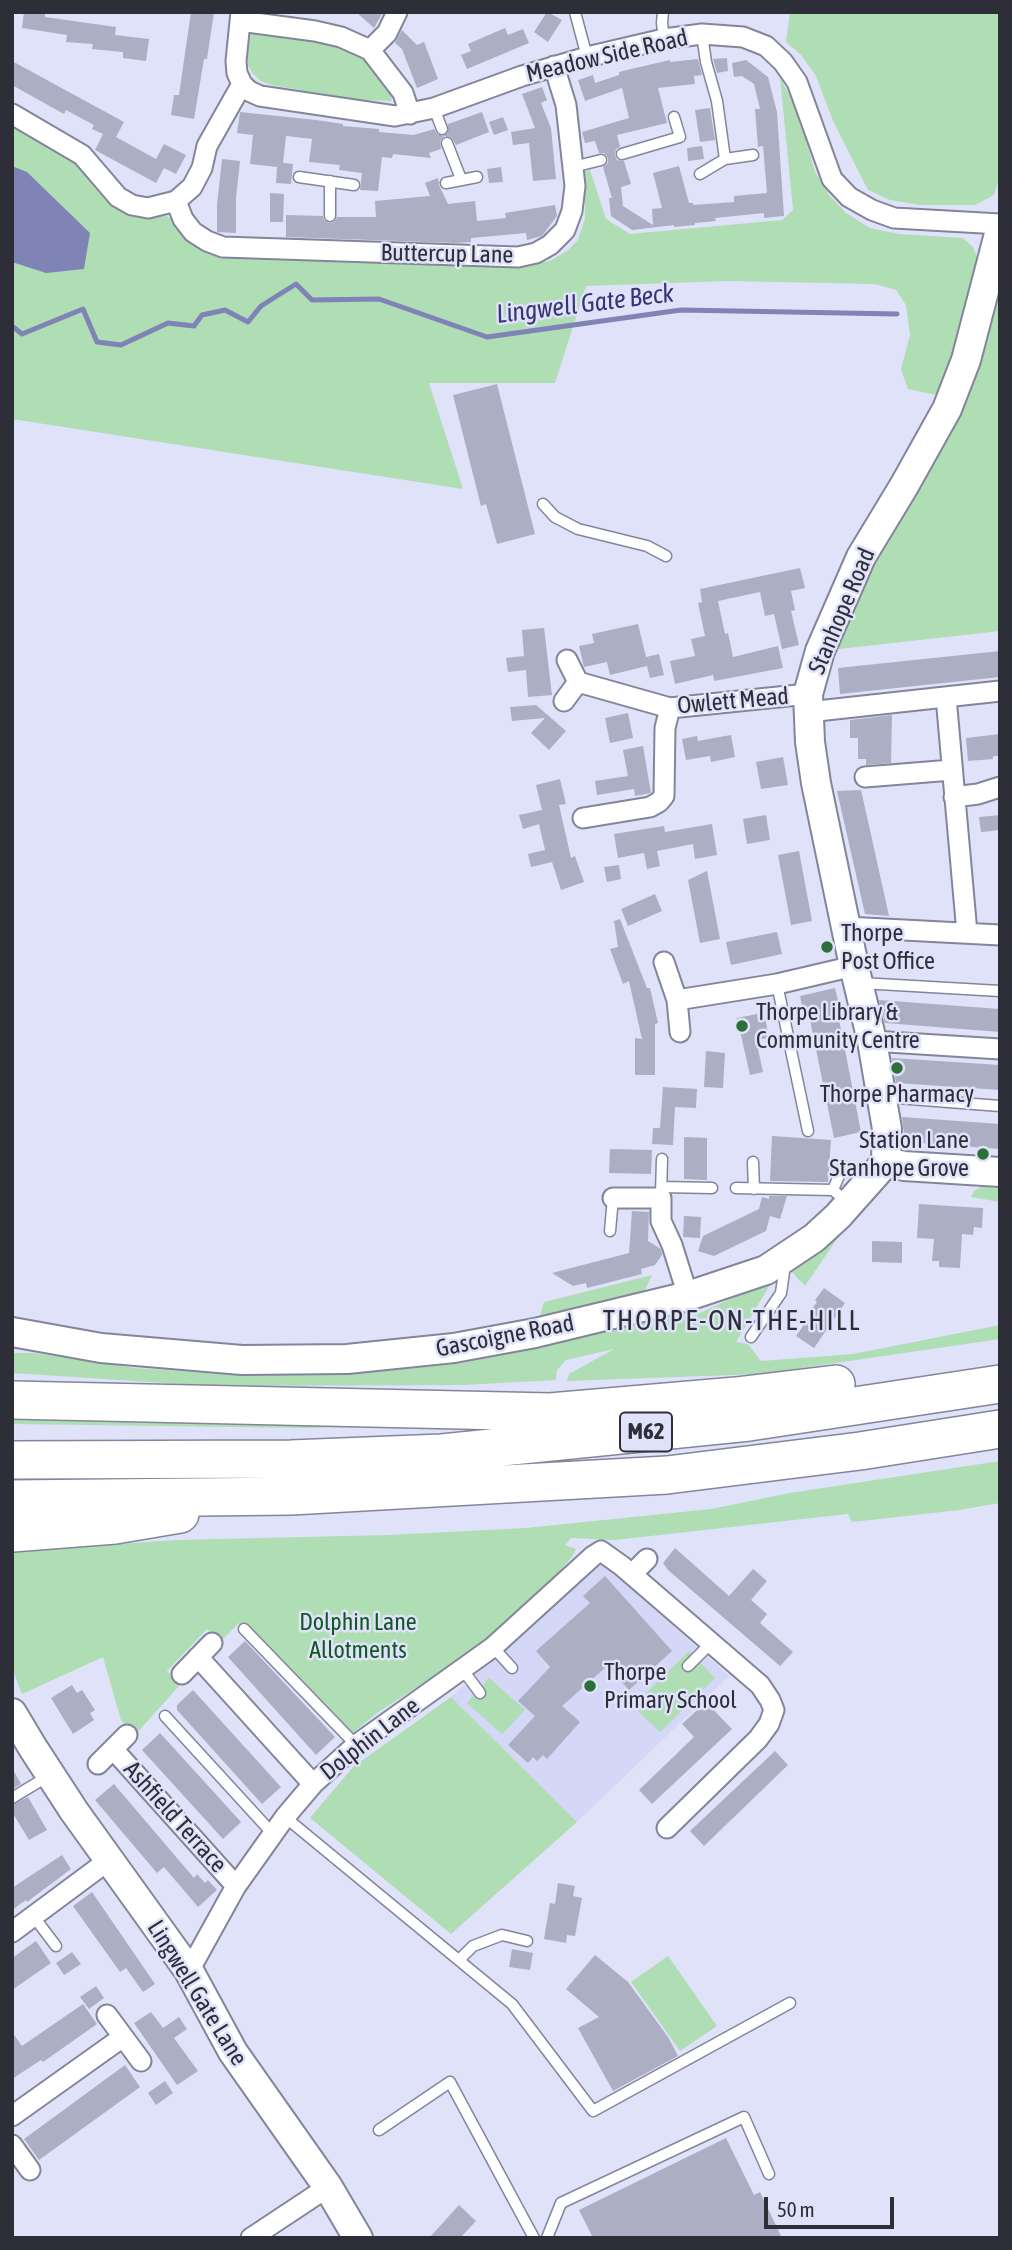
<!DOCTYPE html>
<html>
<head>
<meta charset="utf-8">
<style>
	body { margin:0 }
	#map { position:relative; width:1012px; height:2250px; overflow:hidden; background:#e0e2fa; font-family:"Asap Condensed",sans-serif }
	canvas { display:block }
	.frame { position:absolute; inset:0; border:14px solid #2d2e37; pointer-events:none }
	.scale { position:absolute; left:764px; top:2197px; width:130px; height:32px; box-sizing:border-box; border:4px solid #2d2e37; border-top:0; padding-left:9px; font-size:21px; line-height:24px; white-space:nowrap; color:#2d2e37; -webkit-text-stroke:5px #e0e2fa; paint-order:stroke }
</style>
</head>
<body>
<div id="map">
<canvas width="1012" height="2250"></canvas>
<div class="frame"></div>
<div class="scale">50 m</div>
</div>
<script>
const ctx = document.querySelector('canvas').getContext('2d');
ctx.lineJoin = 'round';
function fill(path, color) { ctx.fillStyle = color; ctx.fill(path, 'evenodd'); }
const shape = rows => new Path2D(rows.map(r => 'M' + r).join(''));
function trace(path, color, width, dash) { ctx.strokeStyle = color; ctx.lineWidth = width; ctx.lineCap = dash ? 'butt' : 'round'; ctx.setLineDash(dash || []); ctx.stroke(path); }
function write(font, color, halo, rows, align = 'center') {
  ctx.font = font + ' "Asap Condensed",sans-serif'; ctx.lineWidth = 5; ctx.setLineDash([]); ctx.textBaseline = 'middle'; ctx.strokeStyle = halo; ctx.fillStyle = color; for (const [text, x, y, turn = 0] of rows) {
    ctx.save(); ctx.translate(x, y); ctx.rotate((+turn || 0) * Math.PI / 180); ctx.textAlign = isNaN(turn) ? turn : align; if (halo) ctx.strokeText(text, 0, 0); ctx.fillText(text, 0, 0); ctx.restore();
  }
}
fill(shape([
	[601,1560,729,1676,577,1822,451,1697]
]), '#d4d7f5');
fill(shape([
	[790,12,1000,12,1000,177,994,195,975,205,920,205,890,200,868,190,833,121,816,76,801,55,786,42],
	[252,29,321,38,357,51,371,63,390,92,392,101,361,100,271,85,261,81,253,74,248,65,247,56],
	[780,77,799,114,815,172,829,195,846,213,870,228,899,234,963,238,973,247,977,257,976,276,941,396,908,389,901,369,910,335,906,305,896,290,875,284,727,281,586,286,555,383,429,383,463,489,12,419,12,123,66,153,133,214,152,217,166,216,172,219,188,236,220,255,525,266,550,261,567,251,578,240,585,218,585,196,580,173,590,170,606,219,630,234,782,220,793,210],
	[1000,282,1000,631,830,650,852,601,896,530,938,455,965,400,981,360],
	[981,1187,1000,1188,1000,1202,971,1197,974,1191],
	[838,1236,839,1236,805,1286,791,1271,825,1248],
	[652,1275,642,1296,539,1320,544,1302],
	[770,1281,771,1283,736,1342,748,1344,761,1361,853,1354,1000,1325,1000,1339,760,1374,567,1381,569,1374,614,1349,566,1360,557,1370,556,1380,464,1385,210,1386,12,1373,12,1353,34,1353,135,1368,212,1373,357,1371,406,1369,463,1363,634,1324,685,1309,691,1317],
	[12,1412,385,1426,308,1428,12,1424],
	[1000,1461,1000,1503,959,1510,852,1522,848,1514,615,1540,571,1538,565,1545,576,1549,572,1557,554,1577,496,1630,469,1653,377,1713,348,1737,239,1623,221,1641,207,1629,167,1671,180,1685,135,1735,121,1720,103,1657,22,1694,12,1668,12,1551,177,1540,389,1535,526,1528,711,1509,790,1493],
	[689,1651,715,1678,660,1732,633,1706],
	[489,1678,525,1710,502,1734,467,1703],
	[451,1697,577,1822,451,1934,310,1818,353,1767],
	[668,1956,717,2026,680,2051,631,1982]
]), '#afddb4');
fill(shape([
	[12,166,27,172,90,233,84,269,46,273,12,262]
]), '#7f83b6');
trace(shape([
	[12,326,22,334,83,309,97,342,121,345,168,323,194,326,202,315,225,310,248,322,261,306,296,284,312,300,379,299,487,337,681,310,897,314]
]), '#7f83b6', 5);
fill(shape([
	[24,12,45,12,45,17,116,27,115,35,149,39,146,61,123,58,123,52,92,49,93,44,66,42,67,35,22,28],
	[191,12,214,12,207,59,204,59,194,119,171,115,174,95,179,95],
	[356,12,383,12,374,28],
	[547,12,562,20,548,42,534,32],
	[505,28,508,35,523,29,529,43,467,69,461,55,471,51,468,44],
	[402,30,417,45,424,42,438,79,417,88,402,49,395,43],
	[727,58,728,71,717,73,713,59],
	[698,59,702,75,694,76,695,84,658,88,667,123,617,135,620,147,616,149,615,155,617,160,624,161,631,184,621,187,623,206,653,225,652,209,662,208,653,173,679,166,689,203,693,203,693,205,734,202,734,196,767,193,763,146,758,147,755,109,760,109,754,84,742,76,734,77,732,63,746,60,768,77,777,112,784,216,764,218,764,213,715,218,716,221,695,223,695,225,674,227,674,225,632,230,611,216,609,198,612,198,603,167,608,163,608,158,604,153,599,153,595,141,585,143,582,132,629,118,622,88,585,101,578,80,593,75,595,83,619,75,619,72,631,69,670,60,670,62],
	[12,61,124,122,116,137,156,159,164,144,186,155,176,174,164,168,156,183,95,150,103,134,92,129,94,125,66,110,64,114,12,85],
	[542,87,547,100,541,103,551,128,556,179,533,181,529,143,513,145,511,132,535,128,522,94],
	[710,108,715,140,700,142,695,110],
	[240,112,316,120,343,124,343,126,379,129,379,132,414,135,434,129,437,134,442,136,448,133,448,124,482,112,489,132,456,145,451,137,444,136,440,141,441,149,429,153,431,158,393,154,392,158,382,157,378,191,360,190,362,173,339,170,340,165,309,162,312,139,286,136,283,163,293,164,291,184,276,183,277,167,250,164,253,135,237,133],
	[503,117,508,130,494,135,489,122],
	[702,146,704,159,688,161,687,148],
	[222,159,240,161,236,198,236,233,217,232,217,205],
	[501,167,503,182,489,183,487,169],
	[438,178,439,185,448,204,475,201,477,221,506,218,505,213,555,205,557,216,542,236,527,240,526,233,471,238,471,242,457,243,286,237,286,215,323,216,324,220,329,223,334,222,337,217,376,217,375,201,430,196,425,183],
	[270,193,284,194,283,222,270,222],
	[497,384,535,534,497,544,486,504,481,506,453,395],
	[800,568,805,588,791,591,795,610,791,611,799,645,782,649,774,614,765,616,760,592,718,601,725,634,728,633,733,657,778,646,783,668,714,681,713,675,675,684,670,661,695,656,691,639,705,636,698,603,702,602,700,589],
	[638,624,646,657,659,654,664,675,650,678,647,666,610,675,607,662,584,667,579,646,594,643,592,634],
	[544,628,552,695,528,697,526,670,508,672,506,658,524,656,522,630],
	[1000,651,1000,677,840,694,838,668],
	[536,705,566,731,549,750,531,733,545,718,512,721,510,707],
	[628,713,633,738,610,743,605,718],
	[892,715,891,763,866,765,866,759,858,759,858,738,850,738,850,720],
	[1000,734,1000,756,993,756,993,759,968,761,966,738],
	[731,735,735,757,711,762,710,756,686,760,682,739,697,736,698,741],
	[643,746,651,793,635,796,634,789,597,795,595,781,628,776,623,750],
	[783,757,788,785,761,789,756,762],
	[560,779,566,804,559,805,571,858,575,856,584,882,561,890,552,862,531,867,528,854,545,850,539,824,523,829,519,815,542,810,536,785],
	[861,790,870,830,889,916,865,914,837,791],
	[766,815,770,840,747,844,743,819],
	[1000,815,1000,830,981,832,979,817],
	[712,824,717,855,695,859,693,844,657,851,660,866,647,869,644,853,618,858,614,834,664,826,665,832],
	[799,851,812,921,791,925,778,855],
	[619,865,621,879,607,882,604,867],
	[707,871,720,939,700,943,688,880],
	[655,894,662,911,628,926,621,909],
	[620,919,647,988,650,988,658,1023,655,1024,655,1075,635,1075,635,1038,642,1039,629,981,623,984,610,949,618,947,614,921],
	[777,932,782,954,731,965,726,942],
	[835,988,840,1009,837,1009,861,1132,834,1138,809,1015,804,1016,800,996],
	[879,1000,1000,1009,1000,1032,885,1023],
	[757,1014,758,1019,765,1018,769,1038,756,1040,763,1072,750,1075,737,1018],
	[706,1051,725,1053,723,1088,704,1087],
	[892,1058,1000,1065,1000,1090,896,1083],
	[663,1087,697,1089,696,1108,675,1107,673,1145,652,1144,653,1128,660,1128],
	[902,1117,1000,1124,1000,1149,905,1142],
	[772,1136,831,1140,828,1182,770,1181],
	[684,1137,707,1138,707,1180,684,1179],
	[610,1149,652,1150,651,1174,609,1173],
	[769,1196,787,1196,780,1219,770,1216,766,1231,714,1256,698,1251,703,1236,759,1209,762,1197,769,1199],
	[919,1204,983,1208,982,1228,974,1227,973,1235,962,1234,960,1268,939,1267,939,1261,932,1261,934,1239,917,1238],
	[632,1211,649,1212,648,1241,661,1249,662,1255,655,1265,641,1269,642,1274,587,1288,586,1283,573,1286,552,1273,629,1253],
	[684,1216,701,1217,700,1238,683,1237],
	[872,1241,902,1242,902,1263,872,1262],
	[824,1288,845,1303,814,1348,796,1336,813,1312,811,1310,817,1302,815,1300],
	[675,1548,729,1596,753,1569,767,1581,751,1600,767,1614,760,1623,793,1652,780,1666,668,1570,663,1563],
	[605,1576,672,1651,629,1690,607,1666,562,1706,580,1722,547,1759,543,1755,537,1761,533,1757,528,1763,508,1745,535,1716,518,1701,550,1667,536,1651,590,1603,583,1596],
	[245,1641,335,1737,316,1755,228,1657],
	[72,1685,77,1693,82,1690,95,1710,90,1713,94,1720,73,1734,51,1698],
	[193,1690,281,1787,262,1804,177,1710,177,1705],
	[706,1702,732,1729,652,1804,639,1790,694,1737,682,1724],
	[160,1733,241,1822,223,1839,142,1750],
	[775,1751,788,1765,704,1846,690,1831],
	[12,1768,21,1784,12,1789],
	[114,1784,194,1878,197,1874,205,1883,208,1880,217,1890,198,1907,164,1867,157,1873,95,1800],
	[28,1797,47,1830,29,1840,12,1812,12,1805],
	[62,1855,71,1869,27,1902,26,1900,12,1910,12,1888],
	[558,1883,575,1886,573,1896,582,1898,575,1936,567,1935,566,1943,544,1939,550,1903,555,1904],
	[92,1892,155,1984,143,1992,126,1968,120,1972,73,1906],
	[36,1941,51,1963,12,1990,12,1958],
	[512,1949,533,1953,530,1970,509,1967],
	[72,1952,81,1964,64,1975,56,1963],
	[595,1955,628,1982,668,2037,678,2056,613,2091,578,2028,599,2017,566,1989],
	[96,1986,104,1998,89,2009,80,1997],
	[83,2004,97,2024,43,2062,41,2060,12,2079,12,2032,22,2046],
	[151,2012,163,2028,179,2017,187,2029,174,2038,198,2071,177,2085,134,2023],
	[125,2065,140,2087,39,2160,24,2139],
	[165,2081,173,2093,156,2105,148,2093],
	[726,2138,754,2195,760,2192,782,2238,593,2238,579,2210],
	[459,2205,476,2221,460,2238,429,2238]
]), '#acaec4');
const lane = shape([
	[575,12,587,57],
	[663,12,662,23,664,39],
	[434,108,442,129],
	[447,143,461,179],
	[622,154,680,137,674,117],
	[725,159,753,155],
	[573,167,601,160],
	[700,174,725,159,717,101,706,62,702,34],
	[299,177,354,185],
	[330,181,330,216],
	[446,183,477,177],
	[543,504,555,517,578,529,647,546,666,556],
	[861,983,1000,991],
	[777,984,808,1131],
	[885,1097,1000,1106],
	[753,1162,754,1189],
	[662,1187,712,1188],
	[736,1188,833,1190,848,1203],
	[833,1190,843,1166],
	[661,1194,662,1159],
	[610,1231,613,1198],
	[751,1337,781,1293,785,1265],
	[244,1629,356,1745],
	[493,1647,512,1668],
	[688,1666,711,1643],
	[463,1670,480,1693],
	[165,1716,273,1834],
	[12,1798,50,1775],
	[285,1817,512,2004,593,2111,790,2003],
	[34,1917,56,1946],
	[459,1960,473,1946,502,1935,527,1941],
	[379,2130,450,2082,534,2238],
	[547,2238,561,2203,744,2117,769,2174]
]);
const street = shape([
	[241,12,236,61,237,73,242,84,249,91,260,96,395,116,434,108,522,76,587,57,664,39,702,34,743,37,766,46,783,62,797,82,832,179,849,197,872,210,894,218,1000,224],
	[240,21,315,31,341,37,370,50,403,93,410,114],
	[370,50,387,33,397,12],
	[12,114,82,155,118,197,132,205,148,208,176,201,192,187,202,168,207,146,242,84],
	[176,201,183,219,193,232,207,241,223,247,518,257,536,253,550,245,565,230,572,211,575,186,566,105,554,66],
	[578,682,670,708,808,694],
	[946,697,967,933],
	[564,701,578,682,567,660],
	[808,712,1000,691],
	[865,777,952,770],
	[954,797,978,794,1000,787],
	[583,818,650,807,659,802,664,796,665,728,670,708],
	[846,927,1000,935],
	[664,962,677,1000,680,1032],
	[677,1000,777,984,854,966],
	[872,1041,1000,1049],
	[613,1198,661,1198,661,1221,672,1245,688,1296],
	[632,1574,647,1559],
	[198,1657,313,1784],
	[182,1674,212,1643],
	[113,1749,236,1886],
	[98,1764,127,1735],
	[12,1932,109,1860],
	[189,1971,236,1886,285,1817,313,1784,356,1745,493,1647,593,1556,601,1551,622,1566,760,1685,770,1700,774,1710,769,1724,758,1739,667,1828],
	[107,2015,141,2061],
	[12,2116,123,2037],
	[12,2145,30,2170],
	[251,2238,328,2187]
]);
const secondary = shape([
	[886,1162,904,1166,1000,1172],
	[12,1332,101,1348,242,1360,347,1359,454,1348,535,1333,688,1296,766,1270,814,1238,838,1216,886,1162,887,1129,872,1041,854,966,816,783,810,742,808,694,820,651,861,557,904,486,947,409,966,360,1000,230],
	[12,1713,33,1748,74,1811,189,1971,233,2052,328,2187,358,2238]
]);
const highway = shape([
	[12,1400,550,1412,736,1396,836,1384],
	[12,1460,291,1459,442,1453,749,1422,1000,1384],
	[12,1499,291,1496,667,1475,860,1451,1000,1429],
	[12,1533,115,1525,180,1514]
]);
trace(lane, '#83859a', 13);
trace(street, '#83859a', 23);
trace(secondary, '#83859a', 32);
trace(highway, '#83859a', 40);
trace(lane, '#fff', 10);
trace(street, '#fff', 19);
trace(secondary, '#fff', 28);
trace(highway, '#fff', 37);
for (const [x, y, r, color] of [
	[827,947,7,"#2d6f39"],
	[742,1026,7,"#2d6f39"],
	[897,1068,7,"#2d6f39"],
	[983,1154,7,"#2d6f39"],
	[590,1686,7,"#2d6f39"]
]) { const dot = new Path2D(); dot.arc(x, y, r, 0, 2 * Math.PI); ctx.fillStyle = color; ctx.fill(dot); trace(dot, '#e0e2fa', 2.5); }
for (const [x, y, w] of [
	[646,1432,52]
]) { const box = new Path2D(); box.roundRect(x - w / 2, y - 19.5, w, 39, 5); ctx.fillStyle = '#e0e2fa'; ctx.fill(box); trace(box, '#2d2e37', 2); }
write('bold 23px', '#2d2e37', null, [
	["M62",646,1432]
]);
write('24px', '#2d2e37', '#e0e2fa', [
	["Meadow Side Road",607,56,-13],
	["Buttercup Lane",447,254,1],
	["Stanhope Road",842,611,-67],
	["Owlett Mead",733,701,-5],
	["Gascoigne Road",505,1336,-11],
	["Dolphin Lane",370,1739,-38],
	["Ashfield Terrace",175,1817,48],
	["Lingwell Gate Lane",197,1993,58]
]);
write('24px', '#2d2e37', '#e0e2fa', [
	["Thorpe",841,933],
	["Post Office",841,961],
	["Thorpe Library &",756,1012],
	["Community Centre",756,1040],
	["Thorpe Pharmacy",897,1094,"center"],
	["Station Lane",969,1140,"right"],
	["Stanhope Grove",969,1168,"right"],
	["Thorpe",604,1672],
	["Primary School",604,1700]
], 'left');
write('24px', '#125824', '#e0e2fa', [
	["Dolphin Lane",358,1622],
	["Allotments",358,1650]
]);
write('italic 26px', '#373576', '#e0e2fa', [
	["Lingwell Gate Beck",585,304,-7]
]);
ctx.letterSpacing = '2px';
write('28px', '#2d2e37', '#e0e2fa', [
	["THORPE-ON-THE-HILL",732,1321]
]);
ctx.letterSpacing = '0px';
</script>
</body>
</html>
